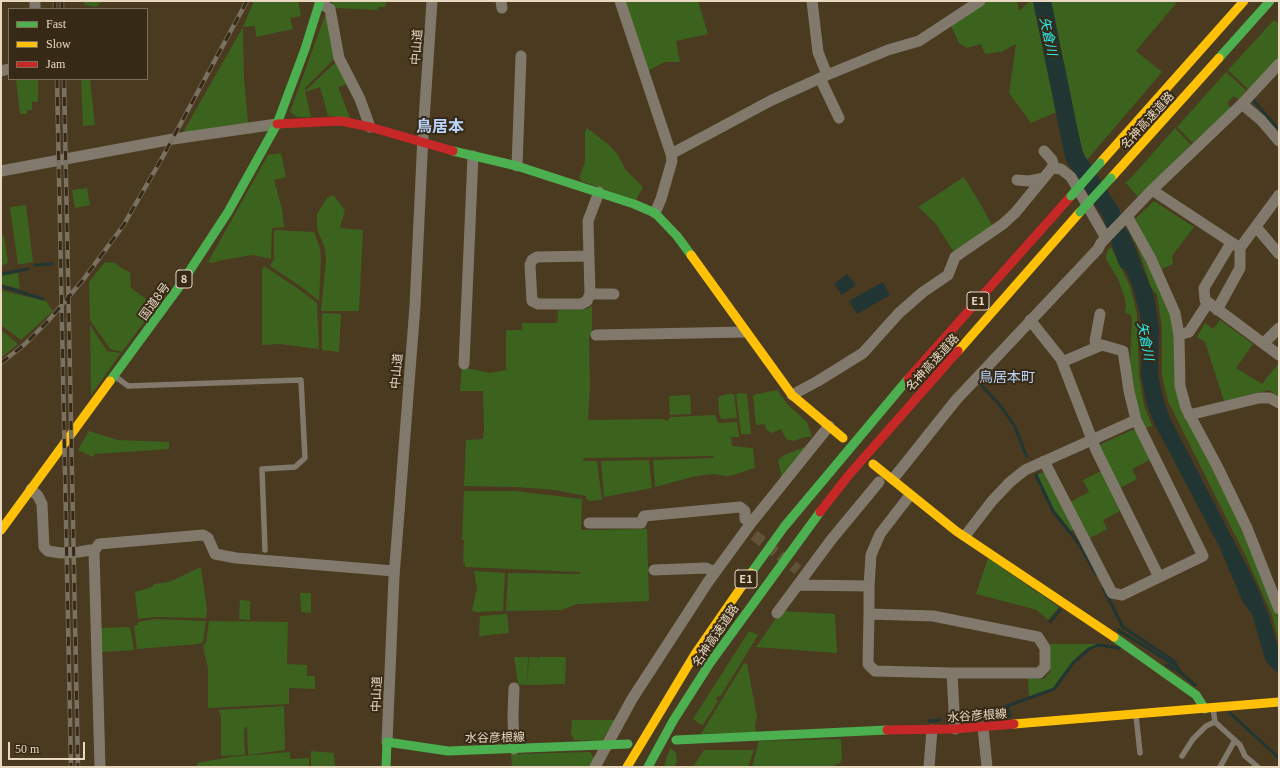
<!DOCTYPE html>
<html>
<head>
<meta charset="utf-8">
<style>
	body { margin:0 }
	#map { position:relative; width:1280px; height:768px; overflow:hidden; background:#4a3a20; font-family:Georgia,serif }
	canvas { display:block }
	.frame { position:absolute; inset:0; border:2px solid #e9d8c0; pointer-events:none }
	.legend { position:absolute; left:8px; top:8px; width:140px; height:72px; box-sizing:border-box; background:#362916; border:1px solid #7e6f5a; margin:0; padding:5px 7px; list-style:none; font-size:12px; color:#e9d8c0 }
	.legend li { display:flex; align-items:center; gap:8px; height:20px }
	.legend b { width:20px; border:1px solid #7e6f5a }
	.scale { position:absolute; left:8px; top:742px; width:77px; height:18px; box-sizing:border-box; border:2px solid #e9d8c0; border-top:0; padding-left:5px; font-size:12px; line-height:14px; white-space:nowrap; color:#e9d8c0; -webkit-text-stroke:3px #362916; paint-order:stroke }
</style>
</head>
<body>
<div id="map">
<canvas width="1280" height="768"></canvas>
<div class="frame"></div>
<ul class="legend">
<li><b style="height:5px;background:#4caf50"></b>Fast</li>
<li><b style="height:5px;background:#ffc107"></b>Slow</li>
<li><b style="height:5px;background:#c62828"></b>Jam</li>
</ul>
<div class="scale">50 m</div>
</div>
<script>
const ctx = document.querySelector('canvas').getContext('2d');
ctx.lineJoin = 'round';
function fill(path, color) { ctx.fillStyle = color; ctx.fill(path, 'evenodd'); }
const shape = rows => new Path2D(rows.map(r => 'M' + r).join(''));
function trace(path, color, width, dash) { ctx.strokeStyle = color; ctx.lineWidth = width; ctx.lineCap = dash ? 'butt' : 'round'; ctx.setLineDash(dash || []); ctx.stroke(path); }
function write(font, color, halo, rows, align = 'center') {
  ctx.font = font + ' Georgia,"Noto Sans JP",serif'; ctx.lineWidth = 4; ctx.setLineDash([]); ctx.textBaseline = 'middle'; ctx.strokeStyle = halo; ctx.fillStyle = color; for (const [text, x, y, turn = 0] of rows) {
    ctx.save(); ctx.translate(x, y); ctx.rotate((+turn || 0) * Math.PI / 180); ctx.textAlign = isNaN(turn) ? turn : align; if (halo) ctx.strokeText(text, 0, 0); ctx.fillText(text, 0, 0); ctx.restore();
  }
}
fill(shape([
	[83,1,114,1,102,1,96,7,85,5],
	[254,1,298,1,301,16,290,18,293,29,256,37,255,26,243,27,244,78,248,123,182,134,243,27],
	[332,1,386,1,385,7,378,7,378,10,334,8],
	[624,1,698,1,708,34,676,41,680,62,665,62,647,71],
	[984,1,1017,1,1019,11,1030,1,1178,1,1136,51,1162,72,1086,161,1070,106,1031,123,1009,93,1016,44,1001,52,985,54,981,44,967,48,959,43,950,24],
	[327,10,336,57,305,88,305,91,338,60,350,83,338,87,350,118,328,116,320,87,305,92,311,117,297,117,290,112],
	[1274,20,1279,24,1279,58,1249,90,1228,70],
	[1226,72,1246,90,1239,100,1234,96,1227,103,1231,108,1193,143,1177,127],
	[16,79,38,79,38,102,32,102,32,110,27,110,27,114,20,114],
	[81,79,90,79,95,125,83,126],
	[587,128,609,145,618,155,625,169,643,187,636,200,581,181,581,179,579,178,585,162,585,132],
	[1175,128,1191,145,1138,197,1125,182,1129,180],
	[281,153,286,177,274,180,282,209,284,227,272,228,271,259,253,255,222,260,212,263,208,262,268,155],
	[964,177,980,203,993,227,955,254,936,224,918,207],
	[87,188,90,205,75,208,72,190],
	[333,195,345,210,340,228,363,230,359,311,321,311,326,260,325,248,317,229,317,214,327,198],
	[1154,201,1194,227,1172,256,1173,264,1162,269,1135,219],
	[26,205,33,262,22,264,18,264,10,207],
	[1129,228,1147,260,1171,314,1174,328,1175,366,1203,450,1237,518,1279,620,1279,643,1272,615,1247,559,1168,401,1162,375,1162,327,1157,295,1151,287,1137,246,1128,230],
	[274,230,314,232,320,248,321,260,319,301,303,288,270,266,274,259],
	[4,236,8,263,1,266,1,237],
	[1111,247,1130,286,1137,314,1139,375,1144,405,1152,426,1145,428,1138,408,1130,366,1132,318,1130,314,1125,313,1126,304,1123,293,1118,279,1106,259,1107,251],
	[105,262,115,263,123,269,130,272,131,288,156,306,122,352,110,349,90,320,89,282],
	[264,266,300,290,317,303,319,349,280,344,262,345,262,270],
	[18,273,20,289,1,284,1,276],
	[1,288,3,291,46,301,53,311,21,340,1,325],
	[592,306,592,334,589,337,590,386,588,420,663,419,667,421,671,417,715,415,718,423,737,422,739,437,731,437,732,446,753,448,755,468,733,475,725,476,715,474,696,476,655,487,653,460,713,458,714,456,584,458,583,461,597,461,602,500,590,501,586,499,586,496,555,490,517,487,464,486,466,440,483,439,484,428,483,391,460,391,462,367,490,373,506,370,506,330,522,330,522,323,557,323,558,310,587,309],
	[322,313,341,314,339,352,322,350],
	[1220,320,1253,344,1236,368,1262,384,1278,364,1279,365,1279,397,1269,390,1224,401,1205,342,1197,337,1205,323,1213,329],
	[90,325,107,351,121,353,91,395],
	[1,330,18,344,1,358],
	[777,390,789,406,807,422,812,437,805,437,793,441,786,439,781,429,771,433,766,429,765,424,756,425,753,395],
	[741,393,747,394,751,434,741,434,736,394],
	[727,394,734,394,737,418,721,419,719,413,718,397],
	[690,395,691,414,670,415,669,396],
	[1132,430,1136,431,1150,460,1132,469,1137,479,1120,488,1100,448,1101,444],
	[89,431,118,440,169,442,169,449,95,454,93,457,78,450],
	[805,447,806,448,782,478,778,460,784,455],
	[649,460,652,488,604,497,601,461],
	[1101,471,1120,511,1103,520,1107,529,1090,538,1070,502,1089,492,1083,480],
	[1044,472,1075,529,1071,531,1054,510,1037,475],
	[464,491,515,491,582,499,581,530,647,529,649,601,577,604,562,610,506,611,508,573,580,574,580,572,465,567,465,563,463,563,464,540,462,540],
	[988,558,1059,607,1048,620,1037,610,976,594],
	[201,567,207,609,206,618,155,617,138,619,135,592,152,587,154,584,169,582],
	[474,571,505,573,503,611,475,612,472,610,477,589],
	[300,593,311,593,311,613,301,612],
	[240,600,250,601,250,620,239,619],
	[781,611,835,614,837,653,756,647],
	[507,614,509,633,479,636,480,616],
	[155,619,206,621,203,642,199,644,137,649,134,626,138,625,138,622],
	[209,621,288,622,287,664,307,665,307,676,315,676,315,689,289,688,289,704,208,708,208,668,203,646,206,643],
	[130,627,134,650,100,652,99,628],
	[749,631,758,635,720,697,718,696,716,699,718,701,703,725,700,724,693,719],
	[1050,644,1097,644,1080,654,1054,688,1029,698,1028,678,1044,679,1050,672],
	[514,657,528,657,527,685,518,684],
	[529,657,537,657,539,660,539,657,566,657,565,684,527,685],
	[744,663,747,664,757,716,755,726,756,732,701,734],
	[284,706,285,750,248,755,247,727,245,727,244,734,245,755,221,756,221,718,219,710],
	[572,720,615,720,602,741,574,740,571,733],
	[841,739,842,757,840,763,831,767,752,767,759,741],
	[671,748,676,753,677,762,674,767,664,767,667,756],
	[704,750,754,750,748,767,693,767],
	[311,751,334,753,335,767,311,767],
	[290,752,290,759,309,758,309,767,197,767,197,763,230,757],
	[590,752,594,758,590,767,512,767,511,754]
]), '#3b631e');
fill(shape([
	[1128,230,1154,296,1159,327,1158,375,1164,402,1170,418,1256,584,1269,616,1279,651,1279,674,1266,662,1252,614,1243,602,1219,546,1155,425,1147,405,1141,375,1142,338,1140,314,1132,285,1114,245],
	[847,274,856,285,842,295,834,284],
	[883,282,890,295,857,314,849,301]
]), '#213533');
trace(shape([
	[1254,98,1253,100,1279,130],
	[35,265,52,264],
	[1,274,28,269],
	[1,286,43,299],
	[982,386,999,404,1014,425,1027,457],
	[1036,475,1053,511,1079,544,1096,574],
	[1103,588,1123,627,1174,661,1180,672,1195,685],
	[1050,622,1060,610],
	[1118,630,1178,667],
	[1167,665,1180,672],
	[1230,713,1279,758],
	[965,719,1010,716,1007,706,1054,689,1073,663,1089,649,1098,645,1119,648],
	[929,721,940,720]
]), '#213533', 3);
trace(shape([
	[1042,1,1074,156,1111,213,1127,261]
]), '#213533', 18);
trace(shape([
	[754,535,798,570]
]), '#625238', 11, [11, 5.5]);
trace(shape([
	[116,377,128,386,301,380,305,458,295,467,262,469,265,550],
	[1213,708,1215,722,1240,745,1245,756,1258,767],
	[1136,715,1140,753],
	[1182,756,1193,739,1206,726,1215,722],
	[1220,767,1235,740]
]), '#81796c', 5.5);
trace(shape([
	[35,1,35,9],
	[501,1,502,8],
	[620,1,671,154,672,161,661,199,655,213],
	[812,1,818,52,827,75],
	[320,3,330,9,339,58,360,99,370,127],
	[1,71,9,69],
	[820,78,839,118],
	[1242,104,1261,120,1279,141],
	[1044,151,1052,160,1054,167],
	[671,154,772,100,827,75,888,50,919,41,980,1],
	[517,166,521,56],
	[1,171,173,139,277,124],
	[1017,180,1029,181,1044,178],
	[1152,190,1237,246],
	[1127,216,1151,259,1175,313,1179,335,1180,386,1186,408,1217,466,1247,528,1279,609],
	[1257,228,1279,254],
	[1231,243,1204,288,1205,300,1279,355],
	[589,256,537,257,532,260,530,265,532,301,538,304,581,304,587,301,590,294,588,221,599,192],
	[590,294,614,294],
	[1217,310,1240,268,1240,248,1279,195],
	[1030,320,1061,359,1096,450,1159,577],
	[596,335,745,332],
	[1179,335,1189,332,1208,303],
	[1264,343,1279,328],
	[1097,347,1095,341,1100,314],
	[464,364,473,156],
	[792,395,818,381,863,353,899,313,923,292,948,275,955,257,1003,224,1015,213,1052,168,1061,169,1071,177,1106,238],
	[1189,415,1259,398,1270,398,1279,403],
	[1044,461,1112,593,1122,595,1203,556,1136,420,1129,391,1123,351,1102,345,1062,362],
	[893,479,956,400,1098,249,1101,243,1152,190,1242,104,1279,64],
	[31,489,38,496,42,504,44,547,48,551,61,553,79,552,90,550,94,551],
	[589,523,641,523,644,516,740,507,745,511,745,519,751,523],
	[965,536,992,501,1010,482,1025,470,1136,420],
	[654,570,706,568,715,572],
	[798,585,869,586],
	[777,613,831,540,879,482],
	[869,614,933,616,1038,637,1045,648,1045,667,1039,673,952,673,875,671,868,664,869,614,869,586,871,555,880,534,910,495],
	[952,673,955,729],
	[983,727,987,767],
	[387,742,394,577,415,306,423,135,432,1],
	[514,749,513,716,514,688],
	[100,767,94,551,99,544,203,535,208,538,215,554,236,558,394,571],
	[595,767,632,699,708,582,751,523,829,426],
	[929,767,932,730]
]), '#81796c', 11);
trace(shape([
	[1219,58,1270,1],
	[453,151,517,166,634,204,655,213,677,236,691,255],
	[110,381,179,287,228,212,277,124,305,49,320,1],
	[751,573,784,527,908,379],
	[1114,637,1196,695,1205,709],
	[676,740,887,730],
	[386,767,387,742,448,751,628,744],
	[648,767,673,721,710,663,820,512]
]), '#4caf50', 9);
trace(shape([
	[1100,163,1244,1],
	[1111,178,1219,58],
	[691,255,792,395,843,438],
	[958,351,1080,212],
	[873,464,956,531,1114,637],
	[1,530,110,381],
	[1014,724,1279,702],
	[627,767,695,654,751,573]
]), '#ffc107', 9);
trace(shape([
	[277,124,341,121,370,127,453,151],
	[908,379,1071,196],
	[820,512,848,476,958,351],
	[887,730,955,729,1014,724]
]), '#c62828', 9);
const rail = shape([
	[55,1,55,9],
	[62,1,62,9],
	[57,79,71,767],
	[64,79,78,767],
	[1,363,25,344,48,321,83,280,123,226,161,160,247,1]
]);
trace(rail, '#7a7161', 4.5);
trace(rail, '#362916', 3, [9]);
trace(shape([
	[1071,196,1100,163],
	[1080,212,1111,178]
]), '#4caf50', 9);
for (const [x, y, w] of [
	[184,279,16],
	[978,301,22],
	[746,579,22]
]) { const box = new Path2D(); box.roundRect(x - w / 2, y - 9, w, 18, 3); ctx.fillStyle = '#362916'; ctx.fill(box); trace(box, '#e9d8c0', 1); }
write('bold 11px', '#e9d8c0', null, [
	["8",184,279],
	["E1",978,301],
	["E1",746,579]
]);
write('12px', '#e9d8c0', '#362916', [
	["中山道",416,47,-86],
	["名神高速道路",1147,120,-48],
	["国道8号",154,301,-54],
	["名神高速道路",932,362,-48],
	["中山道",396,371,-85],
	["名神高速道路",715,635,-56],
	["中山道",376,694,-88],
	["水谷彦根線",977,715,-4],
	["水谷彦根線",495,737,-1]
]);
write('italic 13px', '#27f1f3', '#362916', [
	["矢倉川",1049,36,78],
	["矢倉川",1146,341,79]
]);
write('14px', '#bad5fb', '#362916', [
	["鳥居本町",1007,377]
]);
write('bold 16px', '#bad5fb', '#362916', [
	["鳥居本",440,126]
]);
</script>
</body>
</html>
